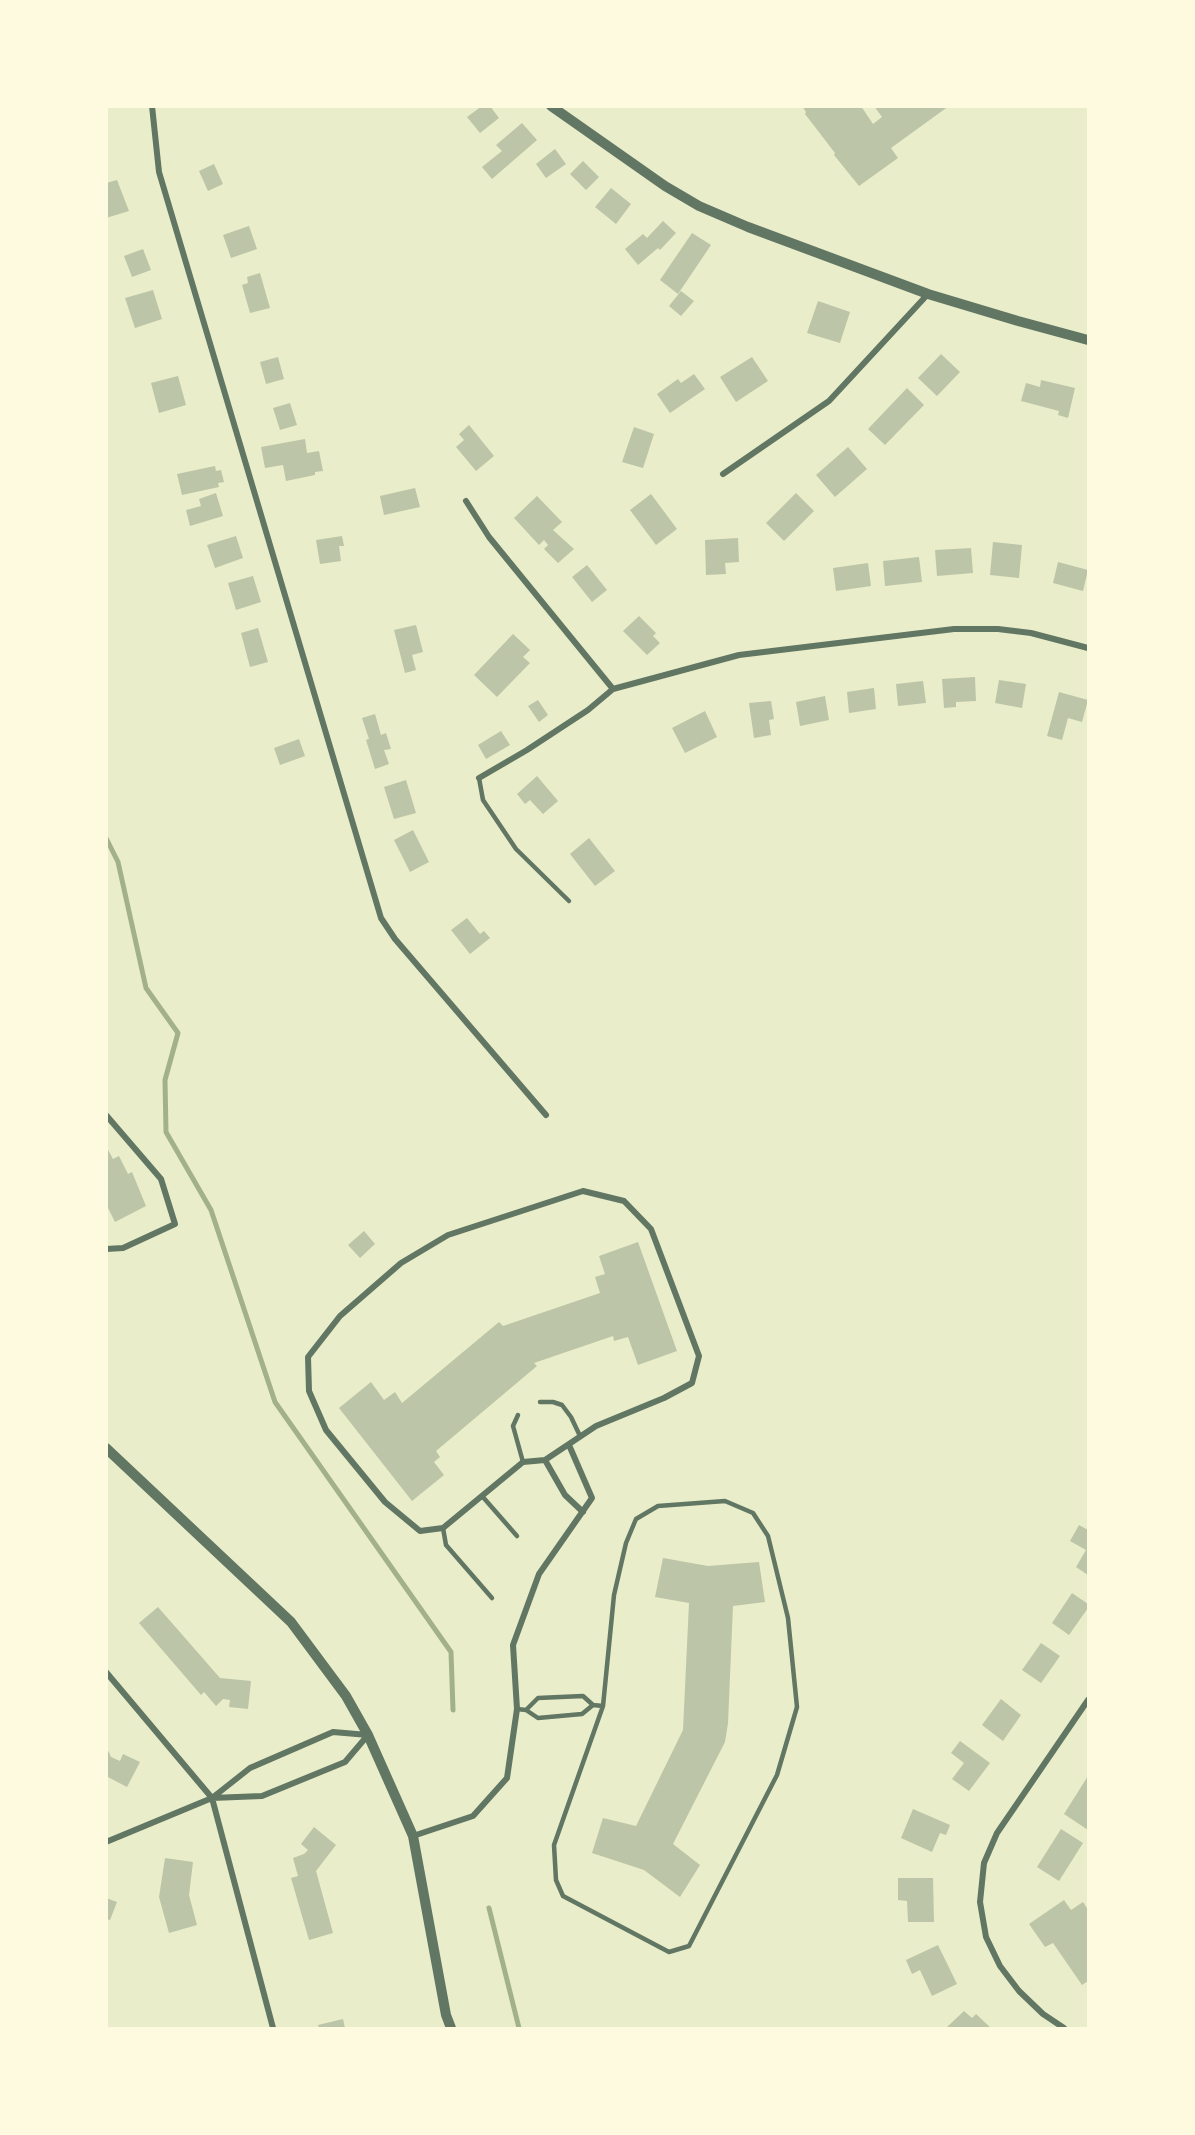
<!DOCTYPE html>
<html>
<head>
<meta charset="utf-8">
<style>
	body { margin:0 }
	#map { position:relative; width:1195px; height:2135px; overflow:hidden; background:#e9edc9; font-family:Overpass,sans-serif }
	canvas { display:block }
	.frame { position:absolute; inset:0; border:108px solid #fefae0; pointer-events:none }
</style>
</head>
<body>
<div id="map">
<canvas width="1195" height="2135"></canvas>
<div class="frame"></div>
</div>
<script>
const ctx = document.querySelector('canvas').getContext('2d');
ctx.lineJoin = 'round';
const shape = rows => new Path2D(rows.map(r => 'M' + r).join(''));
function trace(path, color, width, dash) { ctx.strokeStyle = color; ctx.lineWidth = width; ctx.lineCap = dash ? 'butt' : 'round'; ctx.setLineDash(dash || []); ctx.stroke(path); }
function fill(path, color) { ctx.fillStyle = color; ctx.fill(path, 'evenodd'); }
trace(shape([
	[106,838,118,862,146,988,178,1033,165,1080,166,1132,211,1210,275,1402,451,1652,453,1710],
	[489,1908,519,2028]
]), '#a3b18a', 5);
fill(shape([
	[482,106,490,106,499,118,480,133,467,117],
	[802,106,861,106,873,124,882,117,874,106,949,106,891,148,898,158,859,186,834,155,835,153,805,114,806,112],
	[522,123,537,140,492,179,482,167,502,151,496,145],
	[555,149,566,164,546,178,536,164],
	[583,161,599,177,586,190,570,174],
	[214,164,223,184,208,191,199,171],
	[117,180,129,211,106,218,106,183],
	[611,188,631,204,616,224,595,207],
	[663,221,676,233,660,250,658,248,638,265,625,249,643,234,647,238],
	[249,226,257,249,231,258,223,235],
	[692,233,711,245,678,294,660,280],
	[143,249,151,270,132,277,124,256],
	[260,273,270,308,250,313,242,285,248,283,247,277],
	[153,290,162,319,135,328,125,298],
	[681,291,694,301,681,316,669,306],
	[818,301,850,312,840,343,807,333],
	[941,354,960,372,937,396,918,378],
	[278,357,284,379,266,384,260,362],
	[752,357,768,381,736,402,720,377],
	[694,374,705,389,670,413,657,394,678,379,681,383],
	[178,376,186,405,159,413,151,383],
	[1041,380,1075,388,1068,418,1058,415,1059,411,1021,401,1026,383,1040,387],
	[907,388,924,405,885,445,868,429],
	[290,403,297,425,280,430,273,408],
	[469,425,494,456,476,471,456,447,464,440,459,434],
	[634,427,654,434,643,468,622,462],
	[305,439,307,453,319,451,323,471,315,472,315,475,286,481,283,465,265,468,261,447],
	[848,447,867,469,835,497,816,475],
	[215,466,216,471,221,470,224,482,218,483,219,487,182,495,177,474],
	[415,488,420,507,384,515,380,496],
	[216,493,223,516,190,526,186,510,201,506,199,499],
	[796,493,814,511,784,541,766,523],
	[651,494,677,529,656,545,630,510],
	[537,496,562,522,553,530,574,549,558,563,544,549,548,545,544,540,539,545,514,518],
	[236,536,243,558,215,568,207,545],
	[342,536,344,546,339,546,341,561,320,564,316,540],
	[738,538,739,562,725,563,726,574,706,575,705,540],
	[993,542,1022,545,1019,578,990,575],
	[971,548,973,573,937,576,935,550],
	[919,557,922,582,885,586,883,561],
	[1058,562,1088,570,1083,591,1053,583],
	[868,563,871,586,836,591,833,568],
	[587,565,607,590,592,602,572,577],
	[253,576,261,602,236,610,228,583],
	[639,616,656,633,653,636,660,643,647,655,623,631],
	[416,625,423,652,412,655,416,670,405,673,394,630],
	[258,628,268,662,250,667,241,633],
	[513,634,530,650,523,657,530,663,497,697,474,675],
	[975,677,976,701,956,702,956,707,944,708,942,679],
	[999,680,1026,684,1022,708,995,703],
	[923,681,926,703,898,706,896,684],
	[874,688,876,709,849,713,847,692],
	[1059,692,1088,700,1082,722,1068,718,1062,740,1047,736],
	[825,696,829,720,800,726,796,702],
	[538,700,548,715,539,722,528,706],
	[771,701,774,719,769,720,771,735,754,738,749,703],
	[705,711,717,737,685,753,672,728],
	[375,714,381,735,386,733,391,749,384,750,389,764,375,769,366,740,369,739,362,718],
	[501,731,510,745,486,759,478,745],
	[299,739,305,756,280,765,274,748],
	[537,776,558,801,543,814,530,800,525,804,517,794],
	[406,780,416,813,394,819,384,787],
	[413,830,429,862,410,872,394,840],
	[589,838,615,871,595,886,570,854],
	[467,918,480,934,484,931,490,938,470,954,451,930],
	[106,1146,113,1159,119,1156,128,1174,132,1172,146,1206,115,1222,106,1204,108,1203,106,1199],
	[364,1231,375,1244,360,1258,348,1245],
	[638,1242,677,1351,638,1365,628,1337,614,1341,613,1336,534,1363,537,1366,436,1451,440,1457,434,1462,444,1475,412,1501,339,1408,371,1382,384,1400,395,1392,402,1403,499,1322,503,1326,600,1293,595,1277,605,1274,599,1256],
	[1079,1525,1088,1530,1088,1575,1076,1567,1086,1550,1070,1541],
	[663,1558,708,1566,759,1562,765,1602,733,1606,728,1723,725,1742,673,1844,700,1865,680,1897,644,1870,592,1853,603,1818,636,1826,683,1730,689,1603,655,1597],
	[1072,1593,1088,1604,1088,1608,1069,1635,1052,1623],
	[158,1607,220,1678,251,1681,248,1709,229,1707,230,1700,223,1699,216,1706,204,1692,201,1695,139,1623],
	[1041,1643,1060,1656,1041,1683,1022,1670],
	[1001,1699,1021,1715,1003,1741,982,1725],
	[960,1741,990,1763,969,1791,952,1779,964,1763,951,1753],
	[106,1746,111,1757,120,1761,123,1754,140,1762,127,1787,106,1776],
	[1088,1776,1088,1830,1064,1814],
	[913,1809,950,1825,946,1835,940,1833,932,1852,901,1838],
	[314,1827,336,1845,316,1871,333,1933,309,1940,291,1878,298,1876,293,1858,304,1854,308,1850,301,1844],
	[1061,1829,1083,1843,1059,1881,1037,1867],
	[165,1858,193,1862,189,1895,197,1925,169,1933,159,1897],
	[898,1878,933,1878,934,1922,908,1922,907,1901,898,1900],
	[106,1898,117,1902,110,1920,106,1919],
	[1064,1900,1071,1910,1083,1902,1088,1910,1088,1981,1082,1985,1053,1943,1045,1947,1029,1924],
	[938,1945,957,1984,932,1996,920,1970,912,1974,906,1960],
	[964,2011,972,2018,976,2014,991,2028,946,2028],
	[343,2019,345,2028,319,2028,318,2025]
]), '#bcc5a7');
trace(shape([
	[479,778,483,800,516,849,569,901],
	[540,1402,553,1402,562,1405,571,1417,580,1436],
	[518,1415,513,1426,523,1462],
	[482,1496,517,1536],
	[443,1528,446,1545,492,1598],
	[593,1705,603,1706,554,1845,556,1880,563,1896,669,1952,689,1946,777,1775,797,1707,788,1618,768,1536,753,1513,725,1501,658,1506,636,1519,626,1543,614,1595,603,1706],
	[517,1709,526,1710,538,1718,582,1714,593,1705,583,1696,538,1698,526,1710]
]), '#617663', 4.5);
trace(shape([
	[152,106,159,172,381,918,395,939,546,1115],
	[723,474,829,401,928,294],
	[466,501,489,537,613,689],
	[479,778,527,750,588,710,613,689,739,655,954,629,998,629,1031,633,1088,648],
	[106,1115,161,1179,175,1224,123,1248,106,1249],
	[583,1191,624,1201,651,1229,699,1356,692,1383,664,1398,596,1426,545,1460,523,1462,443,1528,420,1531,385,1502,326,1430,309,1391,308,1357,340,1316,401,1263,448,1235,583,1191],
	[545,1460,565,1495,583,1512],
	[106,1672,212,1798,273,2028],
	[212,1798,262,1796,345,1762,368,1735],
	[413,1836,473,1816,507,1778,517,1709,513,1645,539,1574,592,1498,569,1445],
	[106,1842,212,1798,250,1768,333,1732,368,1735],
	[1064,2028,1043,2014,1019,1991,1000,1966,986,1937,980,1902,984,1863,997,1833,1088,1700]
]), '#617663', 6);
trace(shape([
	[551,106,665,186,699,206,748,227,928,294,1018,321,1088,340],
	[106,1448,291,1622,346,1696,368,1735,413,1836,446,2015,451,2028]
]), '#617663', 10);
</script>
</body>
</html>
